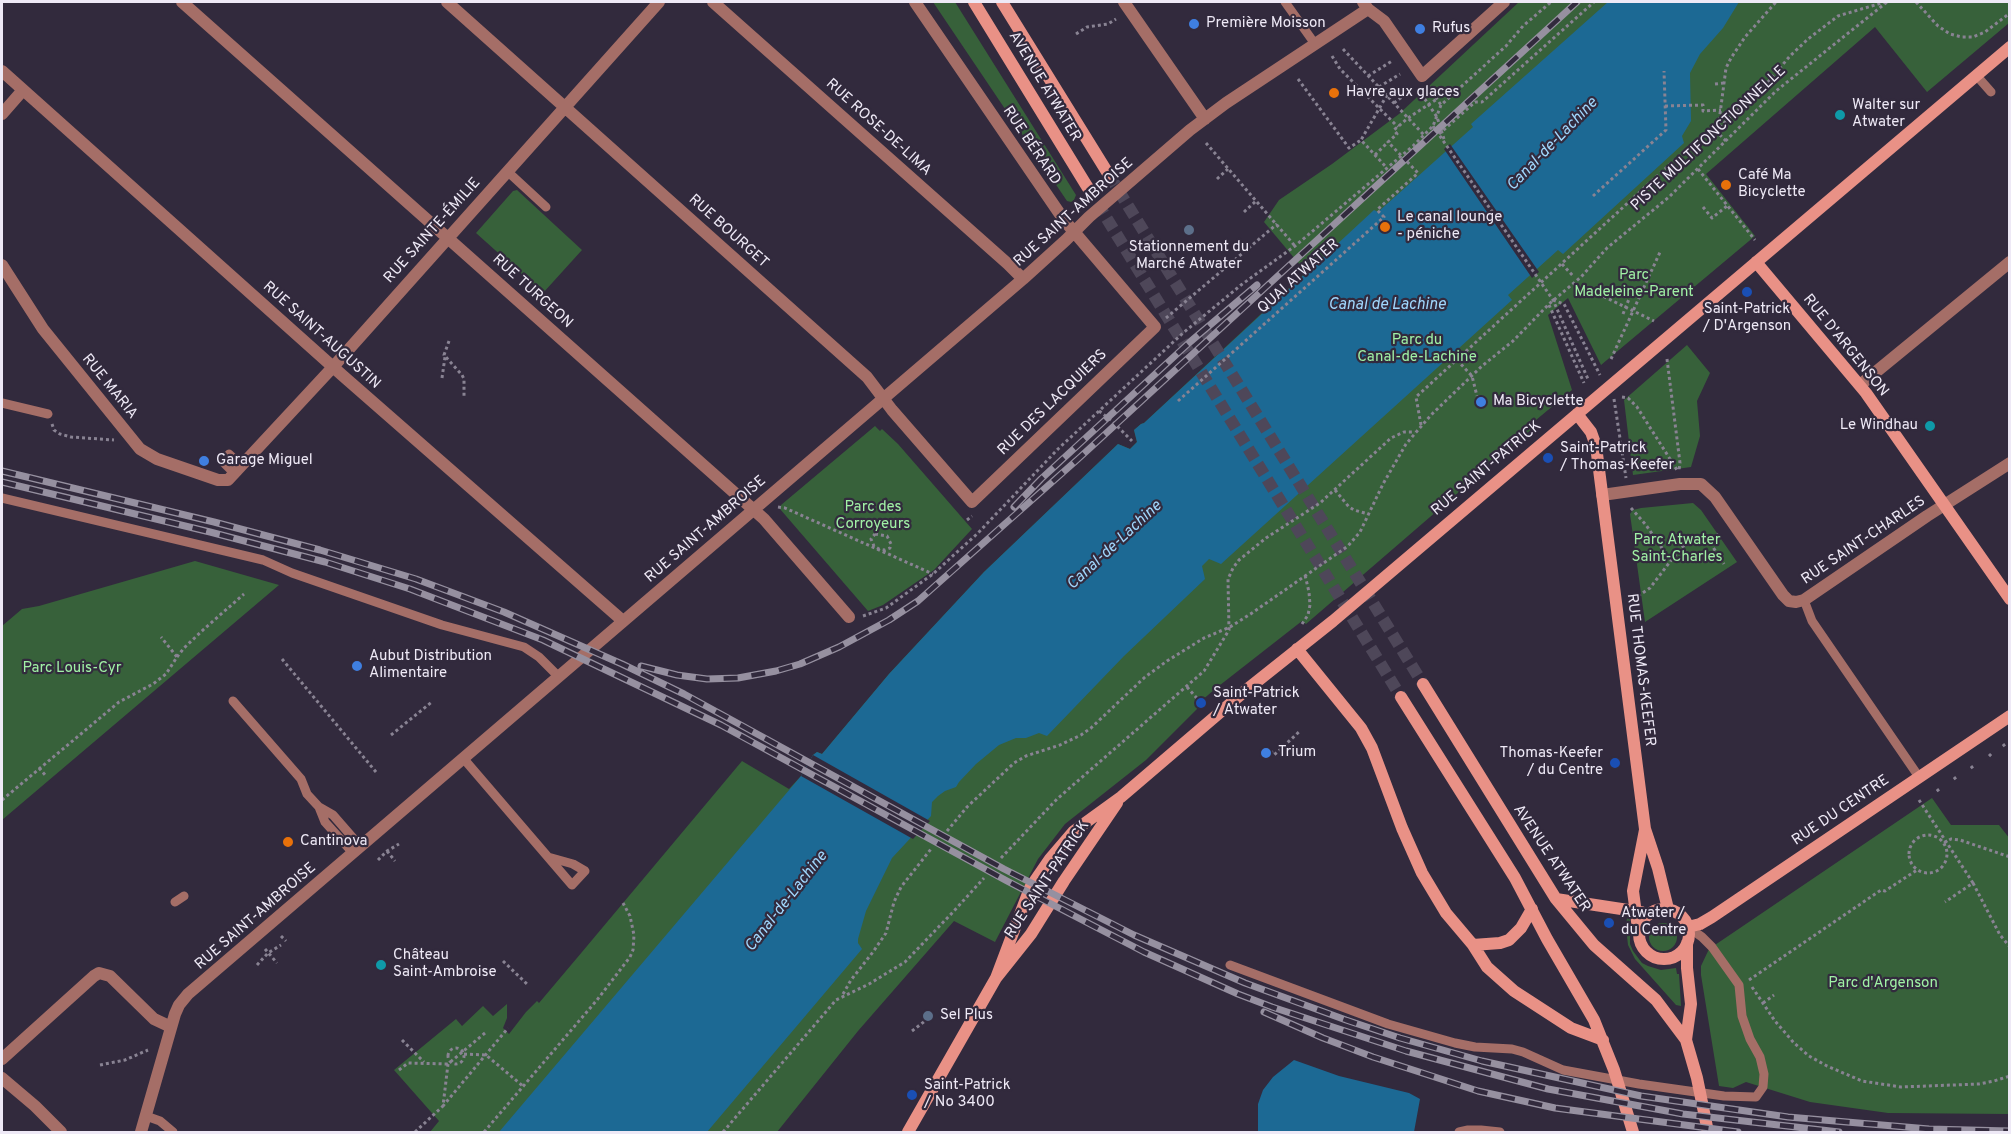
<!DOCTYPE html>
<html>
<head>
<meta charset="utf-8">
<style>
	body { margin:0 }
	#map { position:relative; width:2011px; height:1134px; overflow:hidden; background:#322a3d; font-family:Overpass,sans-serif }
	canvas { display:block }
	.frame { position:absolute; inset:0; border:3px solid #eee9f6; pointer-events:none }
</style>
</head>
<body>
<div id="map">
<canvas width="2011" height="1134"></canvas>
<div class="frame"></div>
</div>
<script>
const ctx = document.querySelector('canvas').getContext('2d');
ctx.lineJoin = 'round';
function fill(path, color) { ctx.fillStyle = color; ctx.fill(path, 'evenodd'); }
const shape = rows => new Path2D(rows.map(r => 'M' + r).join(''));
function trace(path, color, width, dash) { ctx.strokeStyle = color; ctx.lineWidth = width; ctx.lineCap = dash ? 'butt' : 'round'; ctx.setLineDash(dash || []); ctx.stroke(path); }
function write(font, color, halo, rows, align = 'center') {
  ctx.font = font + ' Overpass,sans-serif'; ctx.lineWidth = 4.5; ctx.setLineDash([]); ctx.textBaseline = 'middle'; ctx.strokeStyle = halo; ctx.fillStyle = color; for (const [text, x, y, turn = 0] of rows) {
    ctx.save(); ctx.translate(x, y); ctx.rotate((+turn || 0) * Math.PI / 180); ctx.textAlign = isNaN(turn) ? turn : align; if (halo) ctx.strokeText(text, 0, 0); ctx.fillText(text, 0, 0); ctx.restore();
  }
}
fill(shape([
	[933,2,955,2,1076,195,1074,200,1071,202,1067,201],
	[1519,2,2009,2,2009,23,1927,92,1875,27,1706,174,1755,236,1601,365,1568,298,1548,315,1572,390,1530,425,1532,429,1306,624,1302,621,1215,689,1200,702,1201,705,1146,760,1065,824,1038,859,995,942,954,921,858,1031,777,1132,430,1132,439,1121,394,1070,456,1019,462,1026,483,1006,493,1016,507,1004,507,1018,503,1028,509,1034,526,1012,537,1001,539,1003,582,952,742,761,789,789,801,776,813,755,817,752,822,754,889,674,984,572,1118,444,1130,449,1137,442,1134,430,1141,424,1144,423,1306,272,1264,222,1279,200,1332,164,1399,114],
	[517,190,582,250,543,293,476,233,513,191],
	[1687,345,1710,373,1697,401,1700,436,1691,467,1633,475,1624,400],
	[875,426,880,431,882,429,898,444,972,529,934,570,883,605,868,611,780,509,781,505],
	[1693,503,1701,510,1737,562,1645,622,1630,514,1633,510,1641,508],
	[195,561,279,585,2,820,2,626,22,609,39,606],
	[1932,798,1951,825,1999,825,2010,839,2009,1114,1888,1113,1810,1102,1746,1082,1733,1088,1719,1086,1701,975,1701,966,1709,949],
	[1627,918,1630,918,1630,944,1633,951,1642,963,1648,966,1661,970,1676,968,1677,974,1679,974,1681,1006,1676,1005,1635,959,1628,945,1626,928],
	'1649 937a14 14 0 1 1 28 0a14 14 0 1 1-28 0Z'
]), '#37613a');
fill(shape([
	[1608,2,1739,2,1723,28,1700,54,1690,73,1691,121,1682,136,1684,143,1563,254,1558,250,1508,295,1512,300,1221,564,1209,559,1202,566,1205,579,1124,656,1047,736,1039,733,1026,738,1016,738,999,745,976,764,959,782,956,787,945,791,938,796,932,802,931,816,892,858,866,911,858,939,858,943,862,949,707,1132,499,1132,801,776,813,755,817,752,822,754,889,674,984,572,1118,444,1130,449,1137,442,1134,430,1141,424,1144,423,1374,210,1378,212,1473,127,1471,124],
	[1294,1060,1339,1076,1409,1093,1420,1099,1414,1132,1258,1132,1258,1104,1263,1090,1273,1077]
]), '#1c6994');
fill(shape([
	[1450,144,1539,272,1532,278,1444,149],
	[813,755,930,821,913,839,801,776]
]), '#322a3d');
trace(shape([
	[1109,175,1423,684],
	[1088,188,1401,697]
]), '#4e4759', 12, [12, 6]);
trace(shape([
	[1916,2,1938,26,1950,34,1962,37,1973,37,1985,32,2010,13],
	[1076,34,1087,27,1108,24,1116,19],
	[1343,49,1424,135],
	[1332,56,1340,69,1398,127],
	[1368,76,1392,61],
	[1298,79,1349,148,1361,140],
	[1715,84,1724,83],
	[1379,87,1400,74],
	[1429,87,1441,105],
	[1418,89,1437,117,1444,139],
	[1387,95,1361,140,1387,168],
	[1394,103,1411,90],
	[1665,106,1703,105,1703,111,1721,110],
	[1433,126,1553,300,1588,379],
	[1439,134,1475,102,1482,102,1594,2],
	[1726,141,1717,132,1724,123,1768,82,1790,56,1808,39,1838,16,1885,2],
	[1206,143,1295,246],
	[1375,155,1388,142],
	[1698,169,1755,240],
	[1217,179,1228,169],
	[1593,196,1666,130,1664,71],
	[1703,207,1712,218,1727,206],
	[1244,212,1256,201],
	[1562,264,1574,277],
	[1582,286,1654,321],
	[1553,300,1564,304,1600,375],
	[1549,305,1584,383],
	[1623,314,1629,299],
	[1166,318,1277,224],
	[449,341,444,355,462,375,464,379,464,397],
	[1611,359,1661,250],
	[1667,359,1680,463,1679,470],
	[1457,360,1472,376,1477,396],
	[442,378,445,357],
	[1622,397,1628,398,1637,407,1677,470],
	[1614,399,1626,478],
	[1178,401,1384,217,1377,210,1418,173,1388,142,1397,134,1394,130,1408,118,1437,99],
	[1099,411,1111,420,1132,441],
	[52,424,54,430,60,434,71,437,114,440],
	[1421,425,1416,397,1690,146,1706,143,1714,136,1718,129,1726,68,1731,58,1745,37,1776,2],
	[1335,490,1349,507,1354,510,1368,514],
	[778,507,785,508,933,574],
	[1631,508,1646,525,1671,561],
	[967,520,972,516],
	[875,534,887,536,891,544,890,548,885,550,879,549,874,546,871,539,875,534],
	[1707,538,1724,564],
	[1638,596,1650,588,1679,550,1685,545,1721,534],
	[863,616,886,608,933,574,978,533,1058,449,1183,333,1241,285,1295,246,1413,146,1433,126,1441,105,1506,46,1523,26,1551,2],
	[1302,624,1308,615,1310,605,1309,592,1305,575],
	[177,657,184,648,204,629,244,594],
	[282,659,376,772],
	[1187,687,1201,703],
	[391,735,433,701],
	[2003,744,2006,748],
	[1266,753,1270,750,1274,755,1300,731],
	[1989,754,1992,757],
	[1971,766,1974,770],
	[39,768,46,776],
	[1954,777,1957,781],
	[1937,789,1940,793],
	[2,800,119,702,153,684,166,674,177,657,161,637],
	[1919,800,1973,883,1945,902],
	[947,831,967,807,1014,763,1026,756,1060,745,1081,735,1091,728,1145,677,1167,661,1204,638,1230,627,1252,613,1348,546,1360,532,1383,484,1406,444,1431,415,1482,366,1513,341,1549,304,1581,277,1607,248,1669,197,1776,91,1887,2],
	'1909 854a19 19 0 1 1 38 0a19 19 0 1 1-38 0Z',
	[1944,843,1951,839,1960,840,2010,857],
	[387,851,395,861],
	[1001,858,1057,799,1204,671,1229,630,1228,579,1233,568,1239,560,1266,538,1320,503,1391,438,1404,432,1415,432],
	[378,860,387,851,399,844],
	[1973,883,2000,935,2010,947],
	[281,936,286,941],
	[265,949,277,963],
	[503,961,528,985],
	[257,965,268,953,281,945],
	[1749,980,1881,890,1885,891,1917,870],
	[1752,987,1775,1021,1794,1043,1809,1056,1827,1066,1862,1081,1901,1087,1979,1084,1994,1081,2010,1076],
	[843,994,851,980,873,952,886,933,894,902,901,887,931,849],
	[1763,1003,1774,995],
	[912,1031,925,1021],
	[485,1033,448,1064,443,1106,508,1028],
	[402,1040,424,1062],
	'448 1056a8 8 0 1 1 16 0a8 8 0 1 1-16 0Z',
	[464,1054,486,1055,524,1087],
	[100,1065,125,1060,148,1050],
	[399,1070,408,1063,448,1064],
	[415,1132,443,1106],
	[484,1132,597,1000,630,957,633,950,634,935,630,916,623,903],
	[723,1132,836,1000,869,984,905,962,953,912,984,878]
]), '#898393', 3, [3, 3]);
trace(shape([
	[1285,2,1315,44],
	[1976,75,1991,92],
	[507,171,546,207],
	[2,403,48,414],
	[229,454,242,466],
	[223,462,235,474],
	[2,498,263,560,292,573,442,625,524,647,539,657,558,676],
	[1804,600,1812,621,1919,777],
	[233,701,301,779,307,794,319,807,325,822,353,853],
	[463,758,572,885,585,871,573,864,548,857],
	[319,807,333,815,360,846],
	[175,902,184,896],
	[1230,965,1388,1024,1455,1043,1475,1047,1512,1049,1523,1052,1563,1070,1639,1084,1724,1096,1756,1097,1763,1087,1764,1074,1760,1057,1750,1039,1742,1016,1739,985,1712,947,1702,937,1688,927],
	[146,1116,160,1121,173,1132],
	[1459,1132,1468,1130,1481,1130,1500,1132]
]), '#a56e67', 9);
trace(shape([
	[182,2,764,519,849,617],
	[447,2,867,377,892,410,972,502,1155,327,1064,220,915,2],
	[713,2,1008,264,1023,279],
	[1124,2,1205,119],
	[1363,2,1368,9,1384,21,1422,76,1504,2],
	[2,71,342,375,623,621],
	[2,114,23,90],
	[2,265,43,329,140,449,157,459,218,480,228,480,333,367,659,2],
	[1860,385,2010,262],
	[1602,495,1680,484,1701,484,1715,497,1783,595,1789,601,1796,602,1804,600,1927,516,2010,463],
	[2,1059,94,976,99,973,110,976,154,1019,171,1027],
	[2,1078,35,1106,61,1132],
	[141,1132,175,1014,179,1005,188,994,1023,279,1066,240,1089,217,1190,130,1226,103,1368,9]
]), '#a56e67', 12);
trace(shape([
	[974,2,1088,188],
	[1002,2,1109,175],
	[1756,262,1866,393,2010,599],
	[1577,414,1591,432,1596,446,1645,829,1658,868,1668,909],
	[1297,649,1361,728,1372,748,1402,828,1422,873,1446,913,1473,945,1487,967,1514,991,1571,1028,1603,1040],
	[1423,684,1556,899,1594,945,1656,1000,1686,1040,1697,1078,1708,1132],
	[1401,697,1515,878,1547,939,1594,1020,1614,1070,1633,1132],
	[1556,899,1641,912],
	'1639 934a25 25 0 1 1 50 0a25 25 0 1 1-50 0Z',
	[1688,927,1700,924,1712,917,2010,716],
	[1638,929,1633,891,1645,830],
	[1473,945,1500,943,1509,940,1521,928,1532,909],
	[996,978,1030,888,1050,859,1074,831,1121,797,1245,691,1333,621,2010,47],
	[1686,1040,1691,1004,1687,968,1687,943],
	[908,1132,996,978,1031,934,1064,881,1117,803]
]), '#e99186', 12);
const rail = shape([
	[2,471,214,522,320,550,416,579,504,612,622,664,684,694,1004,869,1134,935,1245,983,1346,1020,1400,1038,1482,1061,1641,1096,1788,1117,1929,1129,2010,1131],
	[2,482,210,532,325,562,410,589,543,640,721,725,1007,881,1144,952,1238,994,1272,1007,1406,1051,1548,1089,1683,1114,1839,1132],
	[1014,507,1041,479,1190,342,1257,285],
	[641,666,677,675,707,679,738,678,776,671,800,664,839,647,889,620,918,601,1078,459,1577,2],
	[1264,1012,1323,1038,1373,1057,1478,1091,1555,1108,1738,1132]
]);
trace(rail, '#9690a0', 7);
trace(rail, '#322a3d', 4.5, [14]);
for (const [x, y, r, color] of [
	[1194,24,6,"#3f7fe0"],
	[1420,29,6,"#3f7fe0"],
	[1334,93,6,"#e8710a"],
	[1840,115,6,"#0f9aa8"],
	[1726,185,6,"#e8710a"],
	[1385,227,6,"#e8710a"],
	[1189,230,6,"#5c6f8a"],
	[1747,292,6,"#1a4fb4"],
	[1481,402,6,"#3f7fe0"],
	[1930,426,6,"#0f9aa8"],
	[1548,458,6,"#1a4fb4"],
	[204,461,6,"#3f7fe0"],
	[357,666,6,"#3f7fe0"],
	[1201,703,6,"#1a4fb4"],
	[1266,753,6,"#3f7fe0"],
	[1615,763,6,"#1a4fb4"],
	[288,842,6,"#e8710a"],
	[1609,923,6,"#1a4fb4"],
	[381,965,6,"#0f9aa8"],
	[928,1016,6,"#5c6f8a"],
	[912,1095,6,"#1a4fb4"]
]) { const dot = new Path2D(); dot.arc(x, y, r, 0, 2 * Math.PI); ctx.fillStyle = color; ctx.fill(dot); trace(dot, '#322a3d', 2); }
write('15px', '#eee9f6', '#322a3d', [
	["Première Moisson",1206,24],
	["Rufus",1432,29],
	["Havre aux glaces",1346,93],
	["Walter sur",1852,106],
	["Atwater",1852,123],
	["Café Ma",1738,176],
	["Bicyclette",1738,193],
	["Le canal lounge",1397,218],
	["- péniche",1397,235],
	["Stationnement du",1189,248,"center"],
	["Marché Atwater",1189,265,"center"],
	["Saint-Patrick",1747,310,"center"],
	["/ D'Argenson",1747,327,"center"],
	["Ma Bicyclette",1493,402],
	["Le Windhau",1918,426,"right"],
	["Saint-Patrick",1560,449],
	["/ Thomas-Keefer",1560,466],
	["Garage Miguel",216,461],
	["Aubut Distribution",369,657],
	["Alimentaire",369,674],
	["Saint-Patrick",1213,694],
	["/ Atwater",1213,711],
	["Trium",1278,753],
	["Thomas-Keefer",1603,754,"right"],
	["/ du Centre",1603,771,"right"],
	["Cantinova",300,842],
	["Atwater /",1621,914],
	["du Centre",1621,931],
	["Château",393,956],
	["Saint-Ambroise",393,973],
	["Sel Plus",940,1016],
	["Saint-Patrick",924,1086],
	["/ No 3400",924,1103]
], 'left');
write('15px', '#eee9f6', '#322a3d', [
	["AVENUE ATWATER",1044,87,59],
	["RUE ROSE-DE-LIMA",878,128,42],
	["PISTE MULTIFONCTIONNELLE",1709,139,-43],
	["RUE BÉRARD",1031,146,56],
	["RUE SAINT-AMBROISE",1074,213,-42],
	["RUE SAINTE-ÉMILIE",433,231,-48],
	["RUE BOURGET",728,232,42],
	["QUAI ATWATER",1299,277,-42],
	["RUE TURGEON",532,292,42],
	["RUE SAINT-AUGUSTIN",321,336,42],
	["RUE D'ARGENSON",1845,346,51],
	["RUE MARIA",109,387,51],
	["RUE DES LACQUIERS",1053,403,-44],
	["RUE SAINT-PATRICK",1487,469,-40],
	["RUE SAINT-AMBROISE",706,530,-41],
	["RUE SAINT-CHARLES",1864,541,-34],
	["RUE THOMAS-KEEFER",1640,670,83],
	["RUE DU CENTRE",1841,811,-34],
	["AVENUE ATWATER",1551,859,56],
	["RUE SAINT-PATRICK",1048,880,-56],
	["RUE SAINT-AMBROISE",256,917,-41]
]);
write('15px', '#a0f1a5', '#322a3d', [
	["Parc",1634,276],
	["Madeleine-Parent",1634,293],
	["Parc du",1417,341],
	["Canal-de-Lachine",1417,358],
	["Parc des",873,508],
	["Corroyeurs",873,525],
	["Parc Atwater",1677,541],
	["Saint-Charles",1677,558],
	["Parc Louis-Cyr",72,669],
	["Parc d'Argenson",1883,984]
]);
write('italic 16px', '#a0d7fd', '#322a3d', [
	["Canal-de-Lachine",1553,145,-46],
	["Canal de Lachine",1387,306],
	["Canal-de-Lachine",1115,546,-43],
	["Canal-de-Lachine",787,902,-52]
]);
</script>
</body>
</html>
